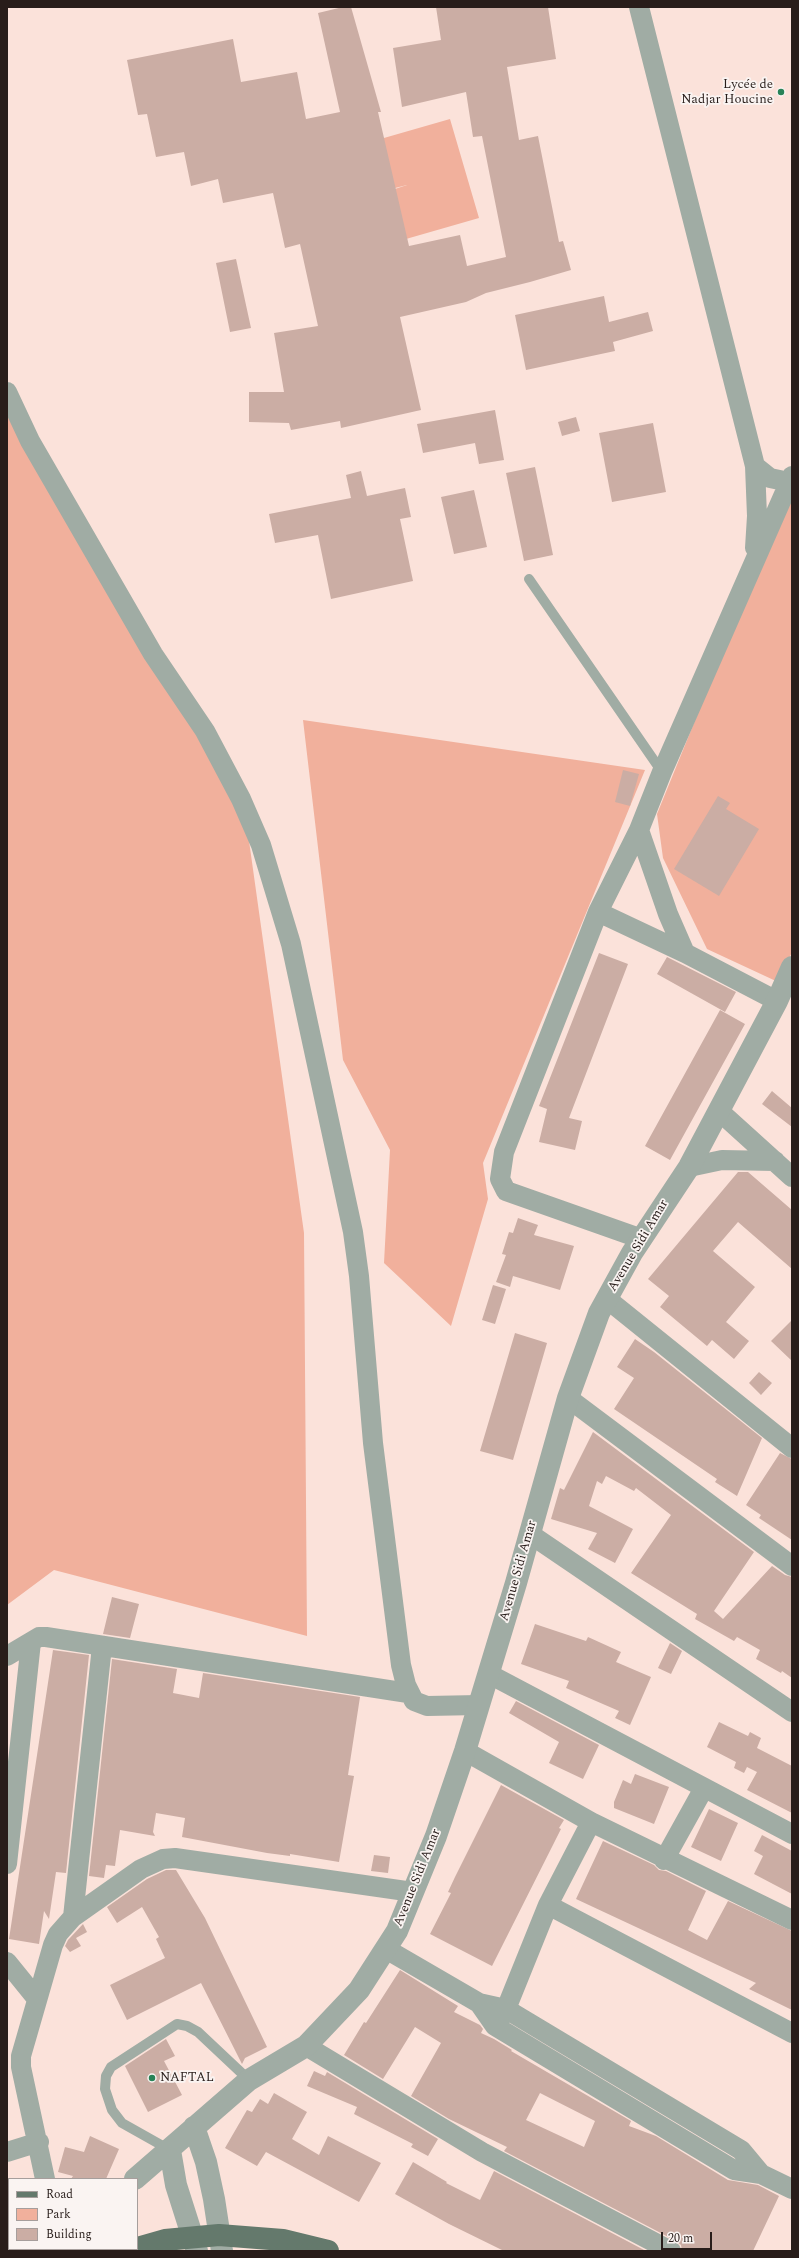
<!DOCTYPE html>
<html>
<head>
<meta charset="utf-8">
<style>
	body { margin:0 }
	#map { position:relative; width:799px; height:2258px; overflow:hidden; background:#fbe2da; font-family:Spectral,serif }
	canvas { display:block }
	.frame { position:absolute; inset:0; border:8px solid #281d1a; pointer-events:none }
	.legend { position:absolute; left:8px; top:2178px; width:130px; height:72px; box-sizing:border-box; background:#faf4f2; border:1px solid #a69e9c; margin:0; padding:5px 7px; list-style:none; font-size:12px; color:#281d1a }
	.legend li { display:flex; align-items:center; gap:8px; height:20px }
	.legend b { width:20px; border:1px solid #a69e9c }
	.scale { position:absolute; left:661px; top:2232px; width:51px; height:18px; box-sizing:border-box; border:2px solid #281d1a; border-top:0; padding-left:5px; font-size:12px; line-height:14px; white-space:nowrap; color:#281d1a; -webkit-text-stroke:3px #faf4f2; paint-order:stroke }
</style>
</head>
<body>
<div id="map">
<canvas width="799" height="2258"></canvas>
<div class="frame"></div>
<ul class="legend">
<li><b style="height:5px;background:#64796c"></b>Road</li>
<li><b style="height:11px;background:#f1b09c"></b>Park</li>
<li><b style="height:11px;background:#cbada4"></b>Building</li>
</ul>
<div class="scale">20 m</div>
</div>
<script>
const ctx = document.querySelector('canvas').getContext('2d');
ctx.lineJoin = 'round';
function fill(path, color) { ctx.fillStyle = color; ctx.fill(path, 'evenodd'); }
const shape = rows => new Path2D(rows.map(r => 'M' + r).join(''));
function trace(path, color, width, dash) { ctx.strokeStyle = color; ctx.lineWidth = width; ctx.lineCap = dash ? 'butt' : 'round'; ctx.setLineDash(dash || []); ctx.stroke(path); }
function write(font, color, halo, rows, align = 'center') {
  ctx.font = font + ' Spectral,serif'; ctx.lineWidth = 3.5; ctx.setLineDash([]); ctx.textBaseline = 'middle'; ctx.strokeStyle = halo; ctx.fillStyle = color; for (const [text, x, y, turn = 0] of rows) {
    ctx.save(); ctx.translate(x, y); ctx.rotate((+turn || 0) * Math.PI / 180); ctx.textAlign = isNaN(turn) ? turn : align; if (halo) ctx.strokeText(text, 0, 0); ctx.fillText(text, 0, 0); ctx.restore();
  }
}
fill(shape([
	[450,119,479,218,406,239,392,190,407,185,391,189,377,140],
	[7,411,243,798,304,1233,307,1636,54,1570,7,1605],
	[792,498,792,952,778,982,707,949,663,858,657,814,759,563],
	[303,720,645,770,483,1163,488,1199,451,1326,384,1263,390,1150,343,1060]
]), '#f1b09c');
fill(shape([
	[343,7,351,7,381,112,378,112,409,246,460,235,467,266,506,257,482,136,473,137,466,92,402,107,393,48,441,40,436,7,548,7,556,59,507,67,519,140,538,136,559,242,563,241,571,270,530,282,486,293,466,302,400,317,421,410,341,428,340,421,291,430,289,423,249,422,249,392,284,392,274,333,318,326,300,244,285,248,273,193,223,203,218,179,191,186,184,152,156,157,147,114,138,115,127,60,233,39,241,82,297,72,306,119,340,112,318,13],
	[236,259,251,328,230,332,216,263],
	[604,296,609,322,648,312,653,331,613,342,615,351,526,370,515,315],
	[495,410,504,460,479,464,475,443,423,453,417,424],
	[576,417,580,431,562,436,558,422],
	[653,423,666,492,612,502,599,433],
	[535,467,553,555,524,561,506,473],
	[361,471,367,496,405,488,411,517,400,519,413,581,331,599,318,535,275,543,269,514,351,498,346,475],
	[474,490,487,547,454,554,441,497],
	[623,770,639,774,630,806,615,802],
	[718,796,730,803,726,809,759,829,719,896,674,869],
	[599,953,628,964,569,1118,582,1121,575,1150,539,1142,547,1109,539,1106],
	[667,957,736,992,725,1012,657,974],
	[720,1010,745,1024,670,1160,645,1146],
	[772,1091,792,1108,792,1127,762,1104],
	[738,1172,748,1172,792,1210,792,1269,738,1222,713,1251,755,1287,726,1322,749,1341,734,1359,712,1340,707,1346,660,1307,669,1296,648,1279],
	[518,1218,538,1225,534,1235,574,1246,560,1290,513,1276,510,1287,496,1282,506,1255,502,1254,509,1232,513,1233],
	[493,1285,506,1289,495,1324,482,1320],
	[792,1320,792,1361,771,1341],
	[515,1333,547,1343,513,1460,480,1451],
	[635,1339,654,1352,762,1438,737,1496,715,1482,717,1479,614,1409,634,1378,617,1367],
	[759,1372,772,1383,761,1395,749,1383],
	[593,1432,754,1552,714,1611,723,1619,772,1566,785,1575,792,1577,792,1678,782,1671,781,1673,756,1659,760,1650,737,1637,734,1641,695,1619,697,1614,631,1573,671,1515,636,1488,634,1491,606,1476,602,1484,597,1481,589,1506,633,1529,615,1563,588,1549,597,1533,551,1519,560,1488,564,1490],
	[780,1453,792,1459,792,1540,759,1518,761,1515,746,1505],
	[112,1597,139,1604,130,1638,103,1634],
	[535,1624,586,1641,588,1637,621,1652,616,1662,651,1677,630,1725,615,1718,619,1711,566,1688,569,1681,521,1664],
	[670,1643,682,1651,671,1674,658,1668],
	[53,1650,89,1655,66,1873,56,1872,49,1919,44,1911,39,1944,9,1939],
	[112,1659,177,1669,173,1693,199,1698,203,1673,360,1697,348,1775,354,1776,339,1862,290,1854,290,1856,267,1853,182,1837,185,1818,156,1813,153,1832,155,1836,120,1830,115,1866,106,1865,104,1878,89,1876],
	[516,1701,599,1745,583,1779,549,1763,559,1742,509,1713],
	[719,1722,748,1736,750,1732,761,1738,757,1748,792,1766,792,1813,747,1790,757,1772,747,1767,744,1773,734,1768,736,1762,707,1747],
	[635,1774,669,1787,654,1824,614,1808,614,1802,623,1780,631,1784],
	[501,1785,564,1820,559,1828,561,1829,492,1966,430,1934,451,1893,448,1892,455,1877],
	[709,1809,738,1823,721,1861,691,1847],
	[762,1835,792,1851,792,1894,754,1874,763,1856,754,1851],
	[603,1841,654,1865,659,1870,666,1871,706,1891,688,1930,707,1940,728,1901,792,1931,792,2010,749,1989,756,1983,576,1899],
	[374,1855,390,1857,388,1873,371,1871],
	[166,1870,176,1870,205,1918,267,2047,245,2058,242,2064,201,1983,127,2020,110,1985,165,1958,156,1939,159,1937,142,1907,117,1923,107,1907,147,1879],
	[83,1924,87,1932,76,1938,81,1946,70,1952,65,1946,68,1940],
	[400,1970,458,2006,454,2012,480,2025,483,2029,481,2033,494,2039,512,2050,511,2051,631,2121,629,2126,656,2136,728,2180,758,2185,779,2196,753,2251,682,2251,681,2245,676,2241,504,2151,507,2147,449,2119,411,2096,441,2043,415,2027,383,2079,344,2055,364,2022,366,2023],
	[540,2093,595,2121,584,2147,526,2120],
	[166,2039,175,2056,164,2061,182,2095,148,2112,125,2066],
	[314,2071,325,2076,327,2072,438,2139,428,2156,411,2147,413,2144,354,2114,357,2107,307,2086],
	[274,2093,307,2112,292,2139,319,2155,328,2136,381,2163,359,2202,266,2152,257,2166,225,2148,247,2110,252,2112,260,2099,268,2104],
	[90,2136,119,2149,106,2179,71,2179,73,2176,58,2172,65,2147,84,2152],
	[413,2162,447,2182,446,2183,480,2200,494,2171,646,2251,504,2251,449,2224,395,2194]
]), '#cbada4');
trace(shape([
	[529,579,662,772],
	[170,2150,122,2123,112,2110,105,2089,106,2076,111,2067,177,2024,187,2026,198,2032,249,2080]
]), '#a0aca4', 10);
trace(shape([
	[639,7,755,466,757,516,755,548],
	[7,392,30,441,153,654,205,731,241,799,261,845,291,944,353,1232,359,1276,373,1443,401,1665,406,1685,414,1701,427,1706,479,1705],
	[755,466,770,478,789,482],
	[639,830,668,914,685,953],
	[598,912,685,953,777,1001],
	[719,1111,792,1177],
	[689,1167,722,1160,775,1161],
	[642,1239,506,1191,500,1179,504,1152,598,912,639,830,662,772,792,476],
	[607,1299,792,1448],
	[568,1398,792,1566],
	[530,1534,792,1712],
	[7,1656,39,1637,46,1637,408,1693],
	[489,1674,792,1834],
	[465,1751,591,1822,792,1920],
	[664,1860,704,1788],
	[7,1864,31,1642],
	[548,1905,792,2033],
	[73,1917,102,1646],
	[386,1949,479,2003,506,2009,741,2150,761,2174],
	[7,1962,37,1999],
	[479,2003,495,2026,734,2170,761,2174,792,2189],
	[500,2019,506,2009,548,1905,591,1822],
	[306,2046,482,2152,671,2251],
	[7,2152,39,2142],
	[45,2179,21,2067,21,2056,53,1945,58,1934,73,1917,141,1869,163,1859,175,1858,413,1892],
	[7,2240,9,2239]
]), '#a0aca4', 20);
trace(shape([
	[194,2127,206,2162,214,2199,222,2251],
	[170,2150,176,2185,197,2251],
	[135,2179,249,2080,306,2046,359,1990,397,1931,436,1836,465,1751,516,1583,568,1398,599,1313,632,1253,689,1167,777,1001,792,967],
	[58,2251,59,2249]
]), '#a0aca4', 22);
trace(shape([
	[137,2248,165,2240,219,2235,283,2240,328,2251]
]), '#64796c', 22);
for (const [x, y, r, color] of [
	[781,92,4,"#288257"],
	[152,2078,4,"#288257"]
]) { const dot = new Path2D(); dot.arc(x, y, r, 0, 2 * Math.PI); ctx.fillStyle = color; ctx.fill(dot); trace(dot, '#faf4f2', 1.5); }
write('13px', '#281d1a', '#faf4f2', [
	["Lycée de",773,85],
	["Nadjar Houcine",773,100],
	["NAFTAL",160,2078,"left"]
], 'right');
write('13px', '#281d1a', '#faf4f2', [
	["Avenue Sidi Amar",639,1246,-59],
	["Avenue Sidi Amar",519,1571,-74],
	["Avenue Sidi Amar",418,1878,-68]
]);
</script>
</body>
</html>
